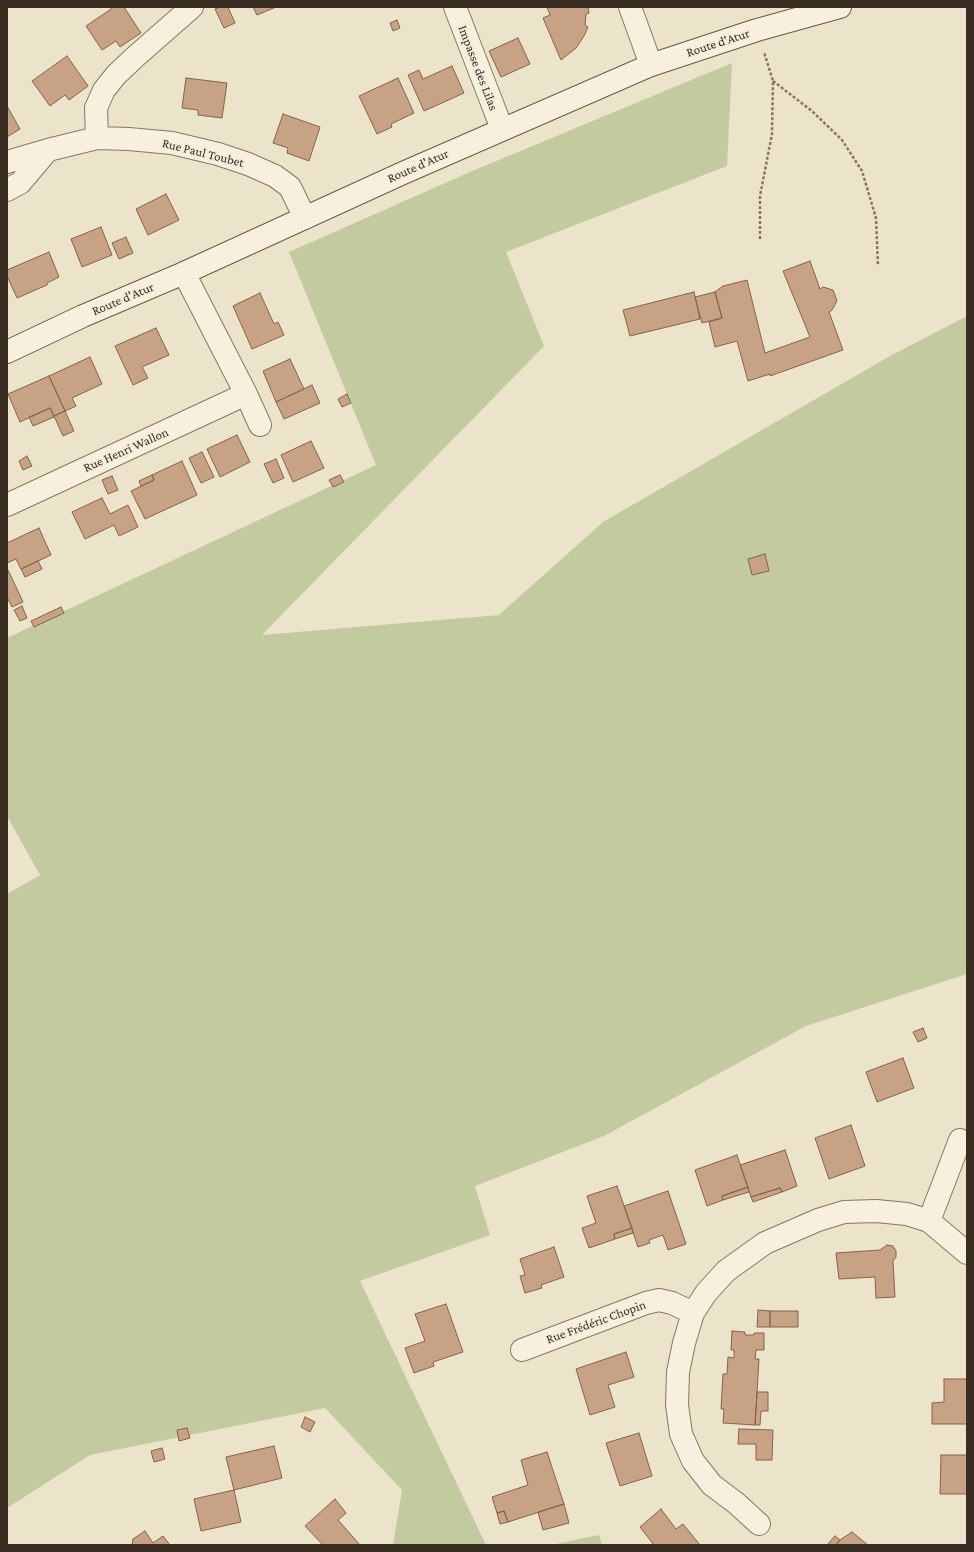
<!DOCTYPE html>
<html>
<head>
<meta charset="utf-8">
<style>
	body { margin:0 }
	#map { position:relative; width:974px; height:1552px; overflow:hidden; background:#ece3cb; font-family:"Crimson Pro",serif }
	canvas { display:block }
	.frame { position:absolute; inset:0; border:8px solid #3a2e23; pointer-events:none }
</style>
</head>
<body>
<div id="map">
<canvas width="974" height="1552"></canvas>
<div class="frame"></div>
</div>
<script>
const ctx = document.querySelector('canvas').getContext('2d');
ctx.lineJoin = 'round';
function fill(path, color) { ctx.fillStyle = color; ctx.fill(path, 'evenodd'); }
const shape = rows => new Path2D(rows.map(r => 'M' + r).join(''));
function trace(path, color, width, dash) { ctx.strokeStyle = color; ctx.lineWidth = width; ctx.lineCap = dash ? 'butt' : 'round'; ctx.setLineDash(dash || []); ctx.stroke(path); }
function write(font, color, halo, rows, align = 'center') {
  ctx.font = font + ' "Crimson Pro",serif'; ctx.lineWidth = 4; ctx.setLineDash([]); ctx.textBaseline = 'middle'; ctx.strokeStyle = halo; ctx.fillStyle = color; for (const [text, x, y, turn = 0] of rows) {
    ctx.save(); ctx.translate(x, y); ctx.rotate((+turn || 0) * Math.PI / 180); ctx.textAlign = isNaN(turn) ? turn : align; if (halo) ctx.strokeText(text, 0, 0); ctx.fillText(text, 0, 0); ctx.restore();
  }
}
fill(shape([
	[732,63,727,166,506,252,544,346,262,635,499,615,603,522,890,356,967,316,967,974,806,1026,604,1136,475,1186,490,1235,360,1281,486,1545,393,1545,402,1490,325,1408,90,1455,7,1508,7,894,40,875,7,816,7,638,376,465,289,252,470,172],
	[599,1535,602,1545,551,1545]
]), '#c4ca9f');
const building = shape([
	[114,7,124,7,141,33,120,47,116,41,102,50,86,26,114,7],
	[220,7,228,7,235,23,224,28,215,9,220,7],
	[253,7,276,7,257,15,253,7],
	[547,7,588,7,589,13,586,14,585,25,588,27,584,36,576,48,561,60,543,18,550,15,547,7],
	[397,20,400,28,393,31,390,23,397,20],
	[518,38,530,64,501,77,489,51,518,38],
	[67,56,88,86,69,100,65,95,50,106,32,81,67,56],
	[452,66,464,93,424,111,408,75,419,70,423,79,452,66],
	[186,78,227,83,222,118,198,115,198,110,182,108,186,78],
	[398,78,414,113,391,124,392,127,377,134,359,96,398,78],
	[7,106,20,129,7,137,7,106],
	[283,114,320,127,309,161,287,153,288,148,273,143,283,114],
	[166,194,179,220,148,235,136,209,166,194],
	[101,227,112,255,82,267,71,239,101,227],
	[126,237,133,253,119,259,112,243,126,237],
	[49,252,59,277,47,283,47,285,17,298,7,276,7,270,49,252],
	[810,261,820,289,823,287,833,290,837,301,832,310,829,312,843,350,770,376,770,374,748,381,737,341,715,347,709,322,722,318,715,292,723,286,747,280,765,353,810,337,783,271,810,261],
	[694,292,700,319,630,336,623,310,694,292],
	[715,292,722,318,702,323,695,297,715,292],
	[260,293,274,324,278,322,284,335,252,349,233,306,260,293],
	[156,328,169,355,142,367,148,378,133,385,115,346,156,328],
	[90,357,102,384,72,398,76,406,65,411,49,376,90,357],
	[290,359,304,389,276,402,263,371,290,359],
	[49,376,65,411,54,416,50,408,20,422,8,394,49,376],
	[312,385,320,403,284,419,276,402,312,385],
	[347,394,351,403,342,407,338,399,347,394],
	[50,408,54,417,33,426,29,417,50,408],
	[65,411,74,431,63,436,54,416,65,411],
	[237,435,250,462,220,477,207,449,237,435],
	[311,441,324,468,293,482,281,455,311,441],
	[202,452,214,477,201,483,189,458,202,452],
	[27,456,32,466,23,470,19,461,27,456],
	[276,459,284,478,273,483,264,464,276,459],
	[182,461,197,495,145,519,131,491,154,480,152,475,182,461],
	[152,475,154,480,141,486,139,481,152,475],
	[340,475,344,482,333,487,329,480,340,475],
	[112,476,118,490,108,494,102,480,112,476],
	[102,498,110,514,128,505,138,527,119,536,114,525,85,539,72,512,102,498],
	[39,528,51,555,21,569,16,559,7,563,7,543,39,528],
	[765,554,769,571,752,575,748,559,765,554],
	[38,561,42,569,25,577,21,569,38,561],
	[7,570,8,570,23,602,12,607,7,597,7,570],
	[22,606,27,618,20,621,14,610,22,606],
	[61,607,64,613,34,627,31,621,61,607],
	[923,1028,927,1038,918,1042,913,1032,923,1028],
	[903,1058,914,1088,877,1102,866,1072,903,1058],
	[851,1125,865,1166,829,1179,815,1138,851,1125],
	[785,1150,797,1186,782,1192,780,1188,751,1197,740,1165,785,1150],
	[737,1155,748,1187,722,1196,723,1200,707,1206,695,1170,737,1155],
	[617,1186,632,1228,614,1234,615,1239,589,1248,582,1228,596,1223,587,1196,617,1186],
	[748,1187,749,1192,723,1200,722,1196,748,1187],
	[780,1188,782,1192,753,1202,751,1197,780,1188],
	[668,1191,686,1244,668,1250,663,1235,649,1240,650,1243,638,1247,624,1206,668,1191],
	[632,1228,633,1233,615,1239,614,1234,632,1228],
	[887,1245,893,1246,896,1251,896,1257,893,1261,895,1297,876,1298,875,1277,839,1279,836,1253,880,1250,887,1245],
	[554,1247,564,1277,541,1285,542,1288,525,1293,520,1276,525,1275,520,1259,554,1247],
	[446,1304,463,1352,433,1362,434,1366,414,1373,405,1348,425,1341,415,1314,446,1304],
	[758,1310,770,1311,770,1327,757,1327,758,1310],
	[770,1311,798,1311,798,1327,770,1327,770,1311],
	[732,1331,745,1332,745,1335,754,1335,754,1333,764,1333,764,1350,756,1350,755,1359,759,1359,755,1425,723,1423,724,1409,721,1409,723,1374,727,1374,728,1357,734,1358,734,1350,731,1350,732,1331],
	[626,1352,634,1377,608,1385,615,1407,590,1415,576,1369,626,1352],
	[944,1379,967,1379,967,1424,932,1424,932,1403,944,1402,944,1379],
	[757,1392,768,1392,768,1411,761,1411,760,1425,755,1425,757,1392],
	[305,1417,315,1422,310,1432,301,1427,305,1417],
	[187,1428,190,1438,179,1441,177,1430,187,1428],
	[739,1429,773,1430,772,1460,756,1460,756,1444,738,1444,739,1429],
	[639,1433,652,1476,620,1486,606,1443,639,1433],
	[274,1446,282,1478,234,1490,226,1457,274,1446],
	[162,1448,165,1459,154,1462,151,1451,162,1448],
	[547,1452,564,1504,508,1522,504,1511,497,1513,492,1497,528,1485,521,1460,547,1452],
	[941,1455,967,1455,967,1494,940,1494,941,1455],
	[234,1490,241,1522,201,1531,194,1499,234,1490],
	[335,1499,346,1513,338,1520,360,1545,323,1545,305,1526,335,1499],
	[564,1504,569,1523,543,1530,538,1512,564,1504],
	[661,1509,676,1529,683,1524,700,1545,654,1545,640,1527,661,1509],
	[504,1511,508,1522,500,1524,497,1513,504,1511],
	[145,1531,153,1543,163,1536,170,1545,132,1545,133,1539,145,1531],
	[852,1532,868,1545,836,1545,840,1540,852,1532],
	[835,1536,840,1540,836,1545,827,1545,835,1536]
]);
fill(building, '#c8a284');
trace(building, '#866248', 1);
const street = shape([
	[455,7,502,129],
	[630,7,651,65],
	[97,138,96,108,104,90,116,75,135,57,192,7],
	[7,162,48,150,97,138,129,139,172,143,218,154,248,164,275,176,290,187,305,218],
	[7,190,20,183,48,150],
	[246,394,260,425],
	[7,505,246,394,184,273],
	[929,1221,960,1140],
	[522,1350,646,1303,659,1300,672,1303,693,1313],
	[759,1524,736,1503,712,1485,693,1461,681,1434,677,1405,678,1372,684,1343,693,1313,706,1293,726,1271,765,1243,818,1220,844,1212,876,1211,907,1214,929,1221,967,1253]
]);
const secondary = shape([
	[7,352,83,316,184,273,403,173,651,65,757,30,840,7]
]);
trace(street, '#887660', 24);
trace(secondary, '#6b5843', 24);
trace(shape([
	[773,81,812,111,842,140,862,171,876,218,878,266],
	[760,239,760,196,772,134,773,81,764,52]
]), '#887660', 2.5, [3, 2]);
trace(street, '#f7f0de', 22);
trace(secondary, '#f7f0de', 22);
write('13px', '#3a2e23', '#f4eddb', [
	["Route d'Atur",718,43,-18],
	["Impasse des Lilas",478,68,69],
	["Rue Paul Toubet",203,153,14],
	["Route d'Atur",418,166,-24],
	["Route d'Atur",123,299,-23],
	["Rue Henri Wallon",126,450,-24],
	["Rue Frédéric Chopin",596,1322,-20]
]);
</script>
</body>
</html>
